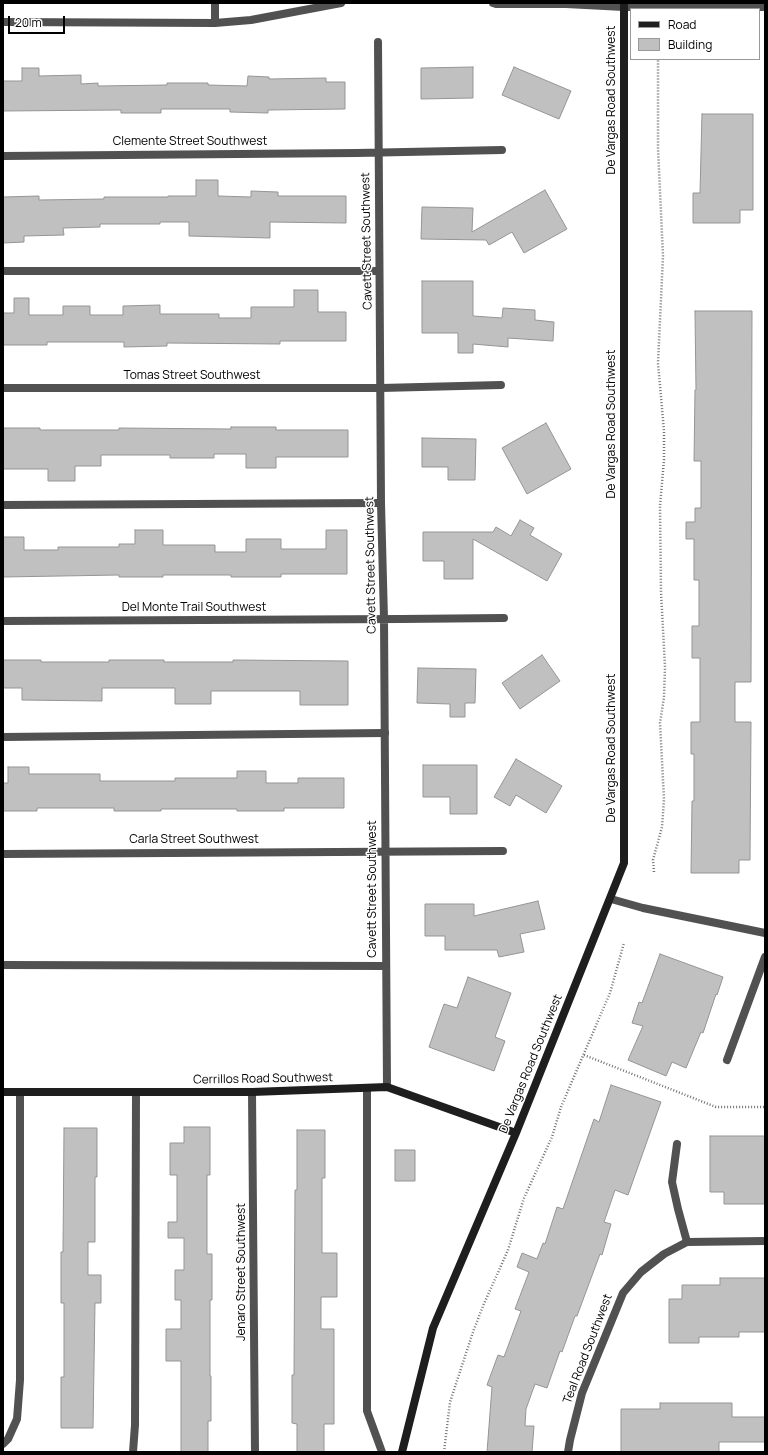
<!DOCTYPE html>
<html>
<head>
<meta charset="utf-8">
<style>
	body { margin:0 }
	#map { position:relative; width:768px; height:1455px; overflow:hidden; background:#fff; font-family:Manrope,sans-serif }
	canvas { display:block }
	.frame { position:absolute; inset:0; border:4px solid #000; pointer-events:none }
	.legend { position:absolute; left:630px; top:8px; width:130px; height:52px; box-sizing:border-box; background:#fff; border:1px solid #999; margin:0; padding:5px 7px; list-style:none; font-size:12px; color:#000 }
	.legend li { display:flex; align-items:center; gap:8px; height:20px }
	.legend b { width:20px; border:1px solid #999 }
	.scale { position:absolute; left:8px; top:16px; width:57px; height:18px; box-sizing:border-box; border:2px solid #000; border-top:0; padding-left:5px; font-size:12px; line-height:14px; white-space:nowrap; color:#000; -webkit-text-stroke:3px #fff; paint-order:stroke }
</style>
</head>
<body>
<div id="map">
<canvas width="768" height="1455"></canvas>
<div class="frame"></div>
<ul class="legend">
<li><b style="height:5px;background:#1e1e1e"></b>Road</li>
<li><b style="height:11px;background:#c0c0c0"></b>Building</li>
</ul>
<div class="scale">20 m</div>
</div>
<script>
const ctx = document.querySelector('canvas').getContext('2d');
ctx.lineJoin = 'round';
function fill(path, color) { ctx.fillStyle = color; ctx.fill(path, 'evenodd'); }
const shape = rows => new Path2D(rows.map(r => 'M' + r).join(''));
function trace(path, color, width, dash) { ctx.strokeStyle = color; ctx.lineWidth = width; ctx.lineCap = dash ? 'butt' : 'round'; ctx.setLineDash(dash || []); ctx.stroke(path); }
function write(font, color, halo, rows, align = 'center') {
  ctx.font = font + ' Manrope,sans-serif'; ctx.lineWidth = 3; ctx.setLineDash([]); ctx.textBaseline = 'middle'; ctx.strokeStyle = halo; ctx.fillStyle = color; for (const [text, x, y, turn = 0] of rows) {
    ctx.save(); ctx.translate(x, y); ctx.rotate((+turn || 0) * Math.PI / 180); ctx.textAlign = isNaN(turn) ? turn : align; if (halo) ctx.strokeText(text, 0, 0); ctx.fillText(text, 0, 0); ctx.restore();
  }
}
const building = shape([
	[473,67,473,98,421,99,421,68,473,67],
	[514,67,571,91,559,119,502,95,514,67],
	[22,68,39,68,39,76,81,75,81,84,98,83,98,86,167,85,167,83,208,83,208,85,247,86,248,76,269,77,269,79,326,78,326,82,345,82,345,109,268,110,268,113,230,112,230,109,161,109,161,113,121,113,121,110,3,111,3,81,22,81,22,68],
	[702,114,753,114,753,210,740,210,740,223,693,223,693,193,700,193,702,114],
	[196,180,218,180,218,196,251,197,251,191,278,192,278,196,346,196,346,223,270,222,270,238,189,236,189,222,160,222,160,224,100,224,100,227,63,228,64,235,24,236,24,242,3,243,3,197,39,196,39,200,104,199,104,197,168,197,168,196,196,196,196,180],
	[545,190,567,229,524,253,512,232,489,245,486,240,421,239,422,207,473,208,472,232,545,190],
	[422,281,473,281,473,316,502,318,503,308,535,310,535,320,554,322,553,341,508,338,508,347,473,344,473,353,458,353,458,333,422,333,422,281],
	[294,290,318,290,318,312,346,312,346,341,280,341,280,344,167,343,167,346,124,347,124,342,47,342,47,345,3,345,3,313,14,313,14,298,29,298,29,315,63,315,63,306,90,306,90,315,123,315,123,306,160,305,160,314,219,314,219,318,251,318,251,307,294,307,294,290],
	[695,311,752,311,751,682,735,682,735,722,751,722,750,860,739,860,739,873,691,873,692,801,694,801,694,754,691,754,691,722,700,722,700,658,692,658,692,626,699,626,699,580,694,580,694,539,686,539,686,522,695,522,695,508,701,508,701,461,694,461,695,390,696,390,695,311],
	[546,423,571,469,527,494,502,448,546,423],
	[231,427,276,427,276,430,348,430,348,457,276,457,276,468,246,468,246,454,214,454,214,458,170,458,170,455,101,455,101,466,75,466,75,481,48,481,48,469,3,469,3,428,40,428,40,430,119,430,119,428,231,429,231,427],
	[422,438,476,439,475,480,448,480,448,467,422,467,422,438],
	[520,520,534,528,530,535,562,554,547,581,473,539,473,579,444,579,444,561,423,561,423,532,493,532,496,527,511,536,520,520],
	[135,530,163,530,163,545,215,545,215,552,246,552,246,539,281,539,281,549,326,549,326,530,347,530,347,574,281,574,281,577,231,577,231,575,163,575,163,577,119,577,119,575,3,577,3,537,24,537,24,550,58,550,58,547,119,547,119,544,135,544,135,530],
	[542,655,560,681,520,709,502,683,542,655],
	[3,660,41,660,41,662,109,662,109,660,164,660,164,662,233,662,233,660,348,661,348,705,300,705,300,691,211,691,211,704,175,704,175,688,102,688,102,701,22,700,22,688,3,688,3,660],
	[418,668,476,669,475,703,465,703,465,717,450,717,450,704,417,703,418,668],
	[516,759,562,786,546,813,516,795,510,806,494,797,516,759],
	[423,765,477,765,477,814,450,814,450,797,423,797,423,765],
	[8,767,29,767,29,774,100,774,100,781,175,781,175,778,237,778,237,771,266,771,266,783,298,783,298,778,344,778,344,808,284,808,284,811,237,811,237,809,161,809,161,811,114,811,114,808,37,808,37,811,3,811,3,783,8,783,8,767],
	[538,901,545,929,520,934,524,952,499,957,497,950,445,950,445,936,425,936,425,904,474,904,474,916,538,901],
	[660,954,723,977,717,995,716,994,703,1033,701,1032,686,1068,672,1062,666,1076,628,1060,643,1026,632,1023,639,1002,642,1003,660,954],
	[468,977,511,993,495,1037,505,1041,494,1071,429,1047,444,1004,457,1008,468,977],
	[611,1085,661,1102,657,1113,628,1195,615,1190,604,1222,611,1224,602,1255,600,1254,577,1316,575,1316,562,1352,560,1351,547,1388,535,1384,526,1409,525,1426,534,1426,532,1452,487,1452,492,1387,487,1385,498,1355,504,1357,521,1311,515,1309,529,1272,517,1267,522,1253,537,1259,543,1243,545,1244,557,1207,563,1209,594,1119,599,1122,611,1085],
	[184,1127,210,1127,210,1175,207,1175,207,1254,212,1254,212,1300,210,1300,210,1376,211,1376,211,1421,208,1421,208,1452,181,1452,181,1361,166,1361,166,1329,181,1329,181,1300,175,1300,175,1270,184,1270,184,1238,168,1238,168,1222,177,1222,177,1175,170,1175,170,1143,184,1143,184,1127],
	[64,1128,97,1128,97,1177,95,1177,95,1242,88,1242,88,1275,101,1275,101,1303,95,1303,93,1428,61,1428,61,1377,64,1377,64,1303,61,1303,61,1252,63,1252,64,1128],
	[297,1130,325,1130,325,1178,322,1178,322,1253,337,1253,337,1297,321,1297,321,1329,334,1329,334,1424,324,1424,324,1452,297,1452,297,1424,292,1423,292,1375,294,1375,295,1190,297,1190,297,1130],
	[710,1136,765,1136,765,1204,724,1204,724,1192,710,1192,710,1136],
	[395,1150,415,1150,415,1181,395,1181,395,1150],
	[720,1278,765,1278,765,1332,739,1332,739,1337,699,1337,699,1343,669,1343,669,1299,682,1299,682,1285,720,1285,720,1278],
	[660,1403,732,1403,732,1417,765,1417,765,1442,719,1442,719,1452,621,1452,621,1409,660,1409,660,1403]
]);
fill(building, '#c0c0c0');
trace(building, '#959595', 1);
trace(shape([
	[654,872,653,860,662,827,664,799,660,723,664,697,665,667,661,592,660,506,664,460,664,431,658,363,663,256,658,148,658,59],
	[584,1055,716,1107,765,1107],
	[444,1452,450,1402,473,1332,483,1306,508,1250,524,1198,552,1137,561,1107,610,993,624,943]
]), '#737373', 2.5, [1, 2]);
trace(shape([
	[3,271,379,271],
	[3,505,381,503],
	[3,737,385,733],
	[3,965,386,966],
	[367,1088,367,1411,382,1452],
	[133,1452,135,1425,136,1092]
]), '#515151', 8);
trace(shape([
	[215,3,215,23],
	[493,3,496,4,566,4,624,7,765,7],
	[3,22,215,23,251,20,341,3],
	[378,42,381,503,384,619,387,1087],
	[3,156,357,153,502,150],
	[3,388,381,388,501,385],
	[3,621,401,619,504,618],
	[3,854,503,851],
	[611,899,643,908,765,933],
	[727,1060,765,957],
	[252,1092,255,1452],
	[677,1144,672,1182,678,1209,687,1242],
	[3,1444,8,1439,17,1419,20,1380,20,1092],
	[568,1452,570,1440,582,1393,623,1293,641,1272,664,1254,687,1242,765,1241]
]), '#515151', 8);
trace(shape([
	[3,1092,252,1092,387,1087,516,1133],
	[402,1452,433,1328,516,1133,624,863,624,3]
]), '#1e1e1e', 8);
write('12px', '#000', '#fff', [
	["De Vargas Road Southwest",612,100,-90],
	["Clemente Street Southwest",190,142],
	["Cavett Street Southwest",367,241,-91],
	["Tomas Street Southwest",192,376],
	["De Vargas Road Southwest",612,424,-90],
	["Cavett Street Southwest",371,565,-91],
	["Del Monte Trail Southwest",194,608],
	["De Vargas Road Southwest",612,748,-90],
	["Carla Street Southwest",194,840],
	["Cavett Street Southwest",373,889,-90],
	["De Vargas Road Southwest",531,1064,-68],
	["Cerrillos Road Southwest",263,1079,-1],
	["Jenaro Street Southwest",242,1272,-90],
	["Teal Road Southwest",588,1349,-69]
]);
</script>
</body>
</html>
